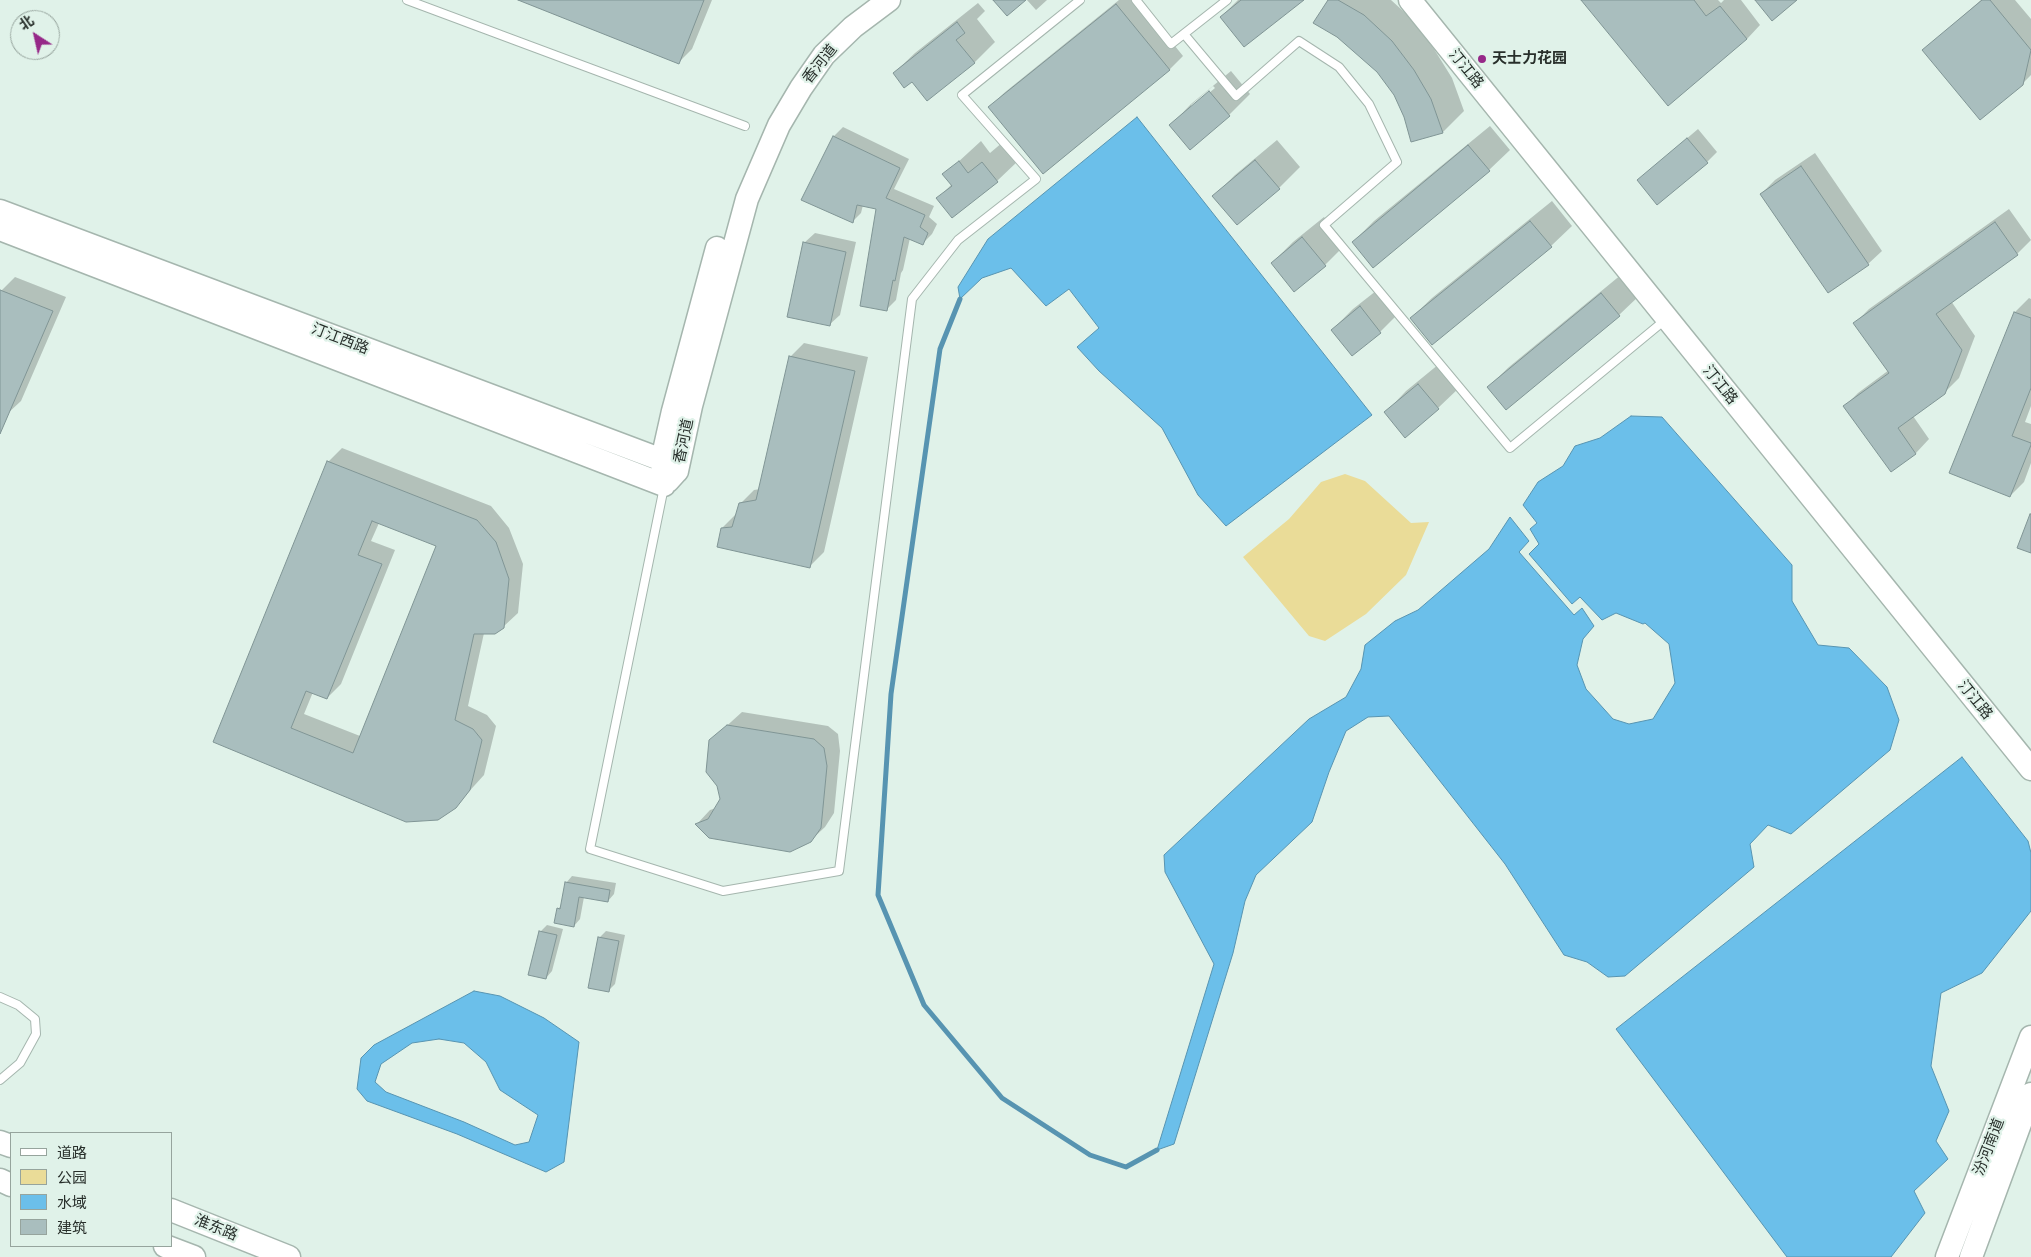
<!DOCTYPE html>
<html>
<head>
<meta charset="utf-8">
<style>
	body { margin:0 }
	#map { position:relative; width:2031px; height:1257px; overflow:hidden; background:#e0f2e9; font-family:"Zilla Slab","Noto Sans SC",serif }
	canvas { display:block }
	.legend { position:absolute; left:10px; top:1132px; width:162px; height:115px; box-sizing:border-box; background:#e0f2e9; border:1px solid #96a49d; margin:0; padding:6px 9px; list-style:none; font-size:15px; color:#282f2b }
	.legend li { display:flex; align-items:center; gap:10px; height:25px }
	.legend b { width:25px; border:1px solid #96a49d }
	.north { position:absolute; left:10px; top:10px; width:50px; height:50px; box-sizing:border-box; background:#e0f2e9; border:1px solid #96a49d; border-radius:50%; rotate:325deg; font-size:14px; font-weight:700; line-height:20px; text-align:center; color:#282f2b }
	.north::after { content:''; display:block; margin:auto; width:18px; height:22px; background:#962888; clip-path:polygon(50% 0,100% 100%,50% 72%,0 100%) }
</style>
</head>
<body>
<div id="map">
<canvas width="2031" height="1257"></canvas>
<ul class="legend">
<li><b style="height:6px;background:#fff"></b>道路</li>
<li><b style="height:14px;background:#eadc98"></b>公园</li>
<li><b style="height:14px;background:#6bbfea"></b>水域</li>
<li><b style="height:14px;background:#a9bebe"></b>建筑</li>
</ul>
<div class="north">北</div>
</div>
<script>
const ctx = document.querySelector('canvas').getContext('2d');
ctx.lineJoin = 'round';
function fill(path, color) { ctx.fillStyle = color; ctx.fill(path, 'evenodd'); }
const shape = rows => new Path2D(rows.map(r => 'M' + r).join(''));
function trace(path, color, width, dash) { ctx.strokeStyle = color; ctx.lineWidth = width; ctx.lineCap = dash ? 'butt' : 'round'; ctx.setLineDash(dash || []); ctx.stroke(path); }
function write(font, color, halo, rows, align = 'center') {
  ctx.font = font + ' "Zilla Slab","Noto Sans SC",serif'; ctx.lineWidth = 4.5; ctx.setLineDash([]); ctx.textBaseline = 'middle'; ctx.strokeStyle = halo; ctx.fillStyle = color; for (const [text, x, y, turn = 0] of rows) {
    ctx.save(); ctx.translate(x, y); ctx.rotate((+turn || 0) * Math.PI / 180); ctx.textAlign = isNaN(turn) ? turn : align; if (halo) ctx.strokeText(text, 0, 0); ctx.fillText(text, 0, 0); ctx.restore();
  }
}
fill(shape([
	[1345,474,1365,481,1411,523,1429,522,1406,575,1366,614,1325,641,1309,636,1243,557,1289,519,1321,482]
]), '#eadc98');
const water = shape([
	[1137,117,1372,415,1226,526,1198,495,1162,428,1099,371,1077,347,1099,328,1069,289,1046,306,1011,268,982,278,960,299,958,287,988,239,1137,117],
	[1631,416,1662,417,1792,565,1792,601,1818,645,1849,648,1887,687,1899,720,1890,750,1791,834,1768,825,1750,844,1754,867,1625,976,1608,977,1587,962,1564,955,1505,864,1389,716,1368,717,1346,731,1329,772,1312,822,1256,875,1245,901,1233,953,1174,1144,1157,1150,1214,964,1165,872,1164,855,1309,719,1346,697,1361,669,1365,645,1395,621,1418,610,1489,549,1510,517,1529,541,1519,552,1574,615,1582,608,1594,626,1583,639,1577,665,1586,689,1613,719,1629,724,1653,719,1675,683,1669,644,1645,623,1643,624,1616,613,1602,620,1580,597,1572,604,1529,554,1539,544,1530,529,1537,523,1523,505,1538,482,1563,466,1575,446,1600,438,1631,416],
	[1962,757,2028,841,2031,853,2031,911,1982,973,1941,993,1931,1066,1949,1111,1936,1141,1948,1159,1914,1191,1925,1213,1891,1257,1787,1257,1616,1029,1962,757],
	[474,991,500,996,544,1018,579,1042,564,1162,546,1172,457,1134,367,1101,357,1089,361,1058,374,1045,474,991],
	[439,1039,464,1043,486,1062,500,1090,538,1115,529,1142,515,1145,464,1122,386,1092,375,1082,381,1064,412,1043,439,1039]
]);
fill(water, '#6bbfea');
trace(water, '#5794b1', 1);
fill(shape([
	[519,0,712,0,692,49,678,63],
	[1027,0,1047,0,1036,10],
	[1119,0,1138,0,1183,56,1169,70,990,107,1004,93],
	[1238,0,1302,0,1221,17],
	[1329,0,1391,0,1413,20,1434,49,1452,78,1464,111,1443,132,1412,140,1405,116,1395,95],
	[1582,0,1718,0,1721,3,1724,0,1741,0,1760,25,1747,39],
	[1981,0,2015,0,2031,19,2031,75,2022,84,1924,50],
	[978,3,985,11,977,19,995,42,974,63,912,80,894,73,915,53],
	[1231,71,1250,94,1229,115,1190,148,1171,125,1191,104],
	[1213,86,1215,88,1191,108,1191,105],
	[1490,126,1510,150,1489,170,1353,242,1374,221],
	[843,127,909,159,894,189,934,206,929,217,937,224,932,234,923,243,910,238,903,270,901,273,896,300,887,309,878,208,863,205,861,213,852,222,834,136],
	[1698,129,1717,152,1707,162,1638,180],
	[1277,140,1300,167,1279,188,1214,196,1235,175],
	[981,141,990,153,1003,142,1018,161,997,181,938,198,952,184,944,175],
	[1815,153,1882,251,1868,264,1761,194,1775,180],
	[1552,201,1572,226,1551,246,1411,318,1432,298],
	[2009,209,2031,240,2017,254,1951,301,1975,336,1959,378,1944,393,1913,416,1929,439,1916,453,1891,470,1844,407,1858,393,1889,370,1855,323,1869,309],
	[1324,217,1346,244,1325,265,1294,290,1272,263,1293,242],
	[815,233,856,242,840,315,829,325,804,243],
	[1622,274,1640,295,1619,315,1488,387,1509,367],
	[15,277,66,297,21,401,7,414,0,412,0,292],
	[1381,287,1401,311,1380,332,1352,354,1332,330,1353,309],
	[2029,298,2031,299,2031,406,2025,422,2031,424,2031,463,2024,482,2010,496,1950,472,2015,312],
	[804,343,868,357,824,552,810,566,722,528,736,514,740,504,754,490,760,489,790,357],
	[1439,364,1459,388,1438,408,1386,412,1406,391],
	[342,448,491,506,509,528,523,564,518,613,503,627,484,633,468,706,487,715,496,726,484,775,455,807,214,742,328,462],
	[379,523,438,546,360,736,304,714,313,692,327,698,341,684,395,550,371,541],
	[742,712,828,726,838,734,840,751,834,813,825,827,810,841,697,824,710,810,716,808,722,799,710,741],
	[572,876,616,883,614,894,608,901,584,897,580,919,574,926,558,909,562,905,566,883],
	[547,925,563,929,552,971,546,978,540,932],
	[606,931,625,935,615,984,609,990,599,938]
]), '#0003');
trace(shape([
	[960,299,940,349,891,694,878,895,924,1005,1002,1098,1090,1155,1126,1167,1157,1150]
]), '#5794b1', 5);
const building = shape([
	[518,0,704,0,679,64,518,0],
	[993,0,1026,0,1007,16,993,0],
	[1241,0,1304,0,1244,47,1220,17,1241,0],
	[1328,0,1338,0,1364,15,1392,41,1414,70,1431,99,1443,133,1411,142,1404,117,1394,95,1377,72,1337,37,1313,23,1328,0],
	[1581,0,1694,0,1706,16,1720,6,1747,39,1668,106,1581,0],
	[1755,0,1797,0,1772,21,1755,0],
	[1982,0,1990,0,2031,50,2023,85,1980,120,1922,50,1982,0],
	[1116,4,1170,70,1043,174,988,107,1116,4],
	[957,22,965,33,956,40,975,63,927,101,912,82,904,88,893,73,957,22],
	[1209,91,1230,116,1190,150,1169,125,1209,91],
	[833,136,900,168,886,198,925,215,920,227,928,233,923,245,904,237,895,281,893,280,887,311,860,306,876,209,857,205,853,223,801,200,833,136],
	[1687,138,1708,163,1657,205,1637,180,1687,138],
	[1468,145,1490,171,1373,268,1352,242,1468,145],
	[1255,160,1280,189,1237,225,1212,196,1255,160],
	[959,161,968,173,982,162,998,182,952,218,936,198,952,186,942,174,959,161],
	[1801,166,1869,265,1828,293,1760,194,1801,166],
	[1530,221,1552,247,1432,345,1410,318,1530,221],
	[1995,222,2018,255,1936,314,1962,350,1945,394,1898,428,1916,454,1891,472,1843,406,1889,373,1853,323,1995,222],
	[1302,237,1326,266,1294,292,1271,263,1302,237],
	[803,242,846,252,830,326,787,317,803,242],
	[0,290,53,311,0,434,0,290],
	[1601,293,1620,316,1506,410,1487,387,1601,293],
	[1360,306,1381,333,1352,356,1331,330,1360,306],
	[2014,312,2031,318,2031,388,2012,436,2031,443,2031,445,2010,497,1949,473,2014,312],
	[789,356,855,371,810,568,717,547,721,528,732,527,739,503,756,500,789,356],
	[1418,384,1439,409,1405,438,1384,412,1418,384],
	[327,461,477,520,496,542,509,579,504,628,495,634,474,634,455,720,473,729,482,740,470,790,456,808,438,820,406,822,213,742,327,461],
	[372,521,436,546,353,753,291,728,306,691,327,699,382,564,358,555,372,521],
	[2030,514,2031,514,2031,553,2017,548,2030,514],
	[727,725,814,739,824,748,827,766,821,828,811,842,790,852,709,838,695,824,708,819,720,799,717,786,706,772,709,740,727,725],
	[565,882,610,890,608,902,579,897,574,927,554,923,557,908,560,909,565,882],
	[539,931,557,935,546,979,528,975,539,931],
	[598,937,619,941,609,992,588,988,598,937]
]);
fill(building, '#a9bebe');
trace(building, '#809595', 1);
const lane = shape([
	[407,0,745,126],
	[1136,0,1171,44,1227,0],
	[1184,34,1236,96,1299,41,1339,67,1369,104,1397,162,1324,225,1510,448,1665,320],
	[664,487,590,849,723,891,839,871,912,299,958,240,1036,179,962,95,1080,0],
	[0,997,18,1005,35,1019,36,1034,20,1063,0,1080]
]);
const secondary = shape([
	[1410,0,2031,769],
	[0,211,662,460,677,471],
	[0,229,664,485],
	[663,474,662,460,673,411,717,248],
	[668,481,677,471,691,406,747,199,779,125,801,88,824,55,853,27,889,0],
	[0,1142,11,1146],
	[0,1180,11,1185],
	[171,1210,289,1257],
	[165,1246,194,1257],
	[1947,1257,2031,1037],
	[1971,1257,2031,1094]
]);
trace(lane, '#a5b6ae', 10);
trace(secondary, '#a5b6ae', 25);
trace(lane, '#fff', 8);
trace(secondary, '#fff', 22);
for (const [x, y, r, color] of [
	[1482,59,5,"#962888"]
]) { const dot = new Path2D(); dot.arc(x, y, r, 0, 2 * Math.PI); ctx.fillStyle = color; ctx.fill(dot); trace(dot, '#e0f2e9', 2); }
write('bold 15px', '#282f2b', '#e0f2e9', [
	["天士力花园",1492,59]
], 'left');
write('15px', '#282f2b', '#e0f2e9', [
	["香河道",820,64,-51],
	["汀江路",1466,69,51],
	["汀江西路",340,339,21],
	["汀江路",1720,385,51],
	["香河道",684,441,-78],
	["汀江路",1975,700,51],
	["汾河南道",1989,1147,-69],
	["淮东路",216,1228,22]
]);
</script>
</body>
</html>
